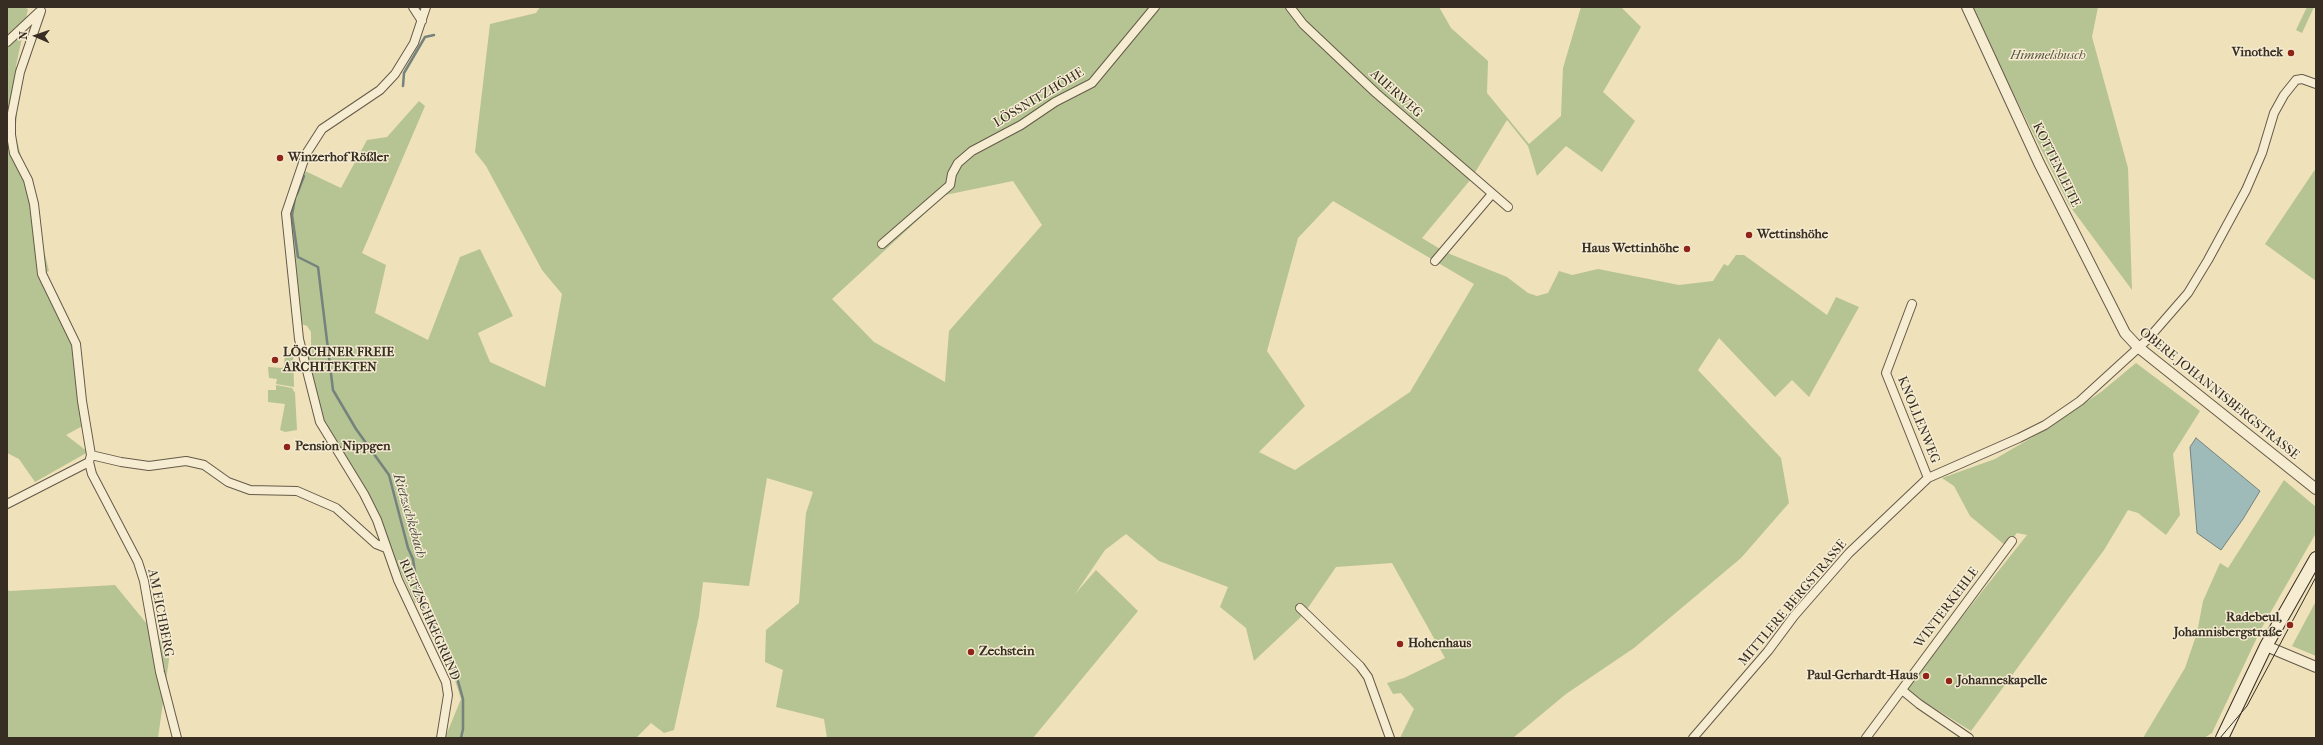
<!DOCTYPE html>
<html>
<head>
<meta charset="utf-8">
<style>
	body { margin:0 }
	#map { position:relative; width:2323px; height:745px; overflow:hidden; background:#efe1ba; font-family:"IM FELL French Canon",serif }
	canvas { display:block }
	.frame { position:absolute; inset:0; border:8px solid #372d23; pointer-events:none }
	.north { position:absolute; left:16px; top:16px; width:40px; height:40px; -webkit-text-stroke:3px #f5ecd2; paint-order:stroke; rotate:272deg; font-size:11px; font-weight:700; line-height:16px; text-align:center; color:#372d23 }
	.north::after { content:''; display:block; margin:auto; width:14px; height:18px; background:#372d23; clip-path:polygon(50% 0,100% 100%,50% 72%,0 100%) }
</style>
</head>
<body>
<div id="map">
<canvas width="2323" height="745"></canvas>
<div class="frame"></div>
<div class="north">N</div>
</div>
<script>
const ctx = document.querySelector('canvas').getContext('2d');
ctx.lineJoin = 'round';
function fill(path, color) { ctx.fillStyle = color; ctx.fill(path, 'evenodd'); }
const shape = rows => new Path2D(rows.map(r => 'M' + r).join(''));
function trace(path, color, width, dash) { ctx.strokeStyle = color; ctx.lineWidth = width; ctx.lineCap = dash ? 'butt' : 'round'; ctx.setLineDash(dash || []); ctx.stroke(path); }
function write(font, color, halo, rows, align = 'center') {
  ctx.font = font + ' "IM FELL French Canon",serif'; ctx.lineWidth = 3; ctx.setLineDash([]); ctx.textBaseline = 'middle'; ctx.strokeStyle = halo; ctx.fillStyle = color; for (const [text, x, y, turn = 0] of rows) {
    ctx.save(); ctx.translate(x, y); ctx.rotate((+turn || 0) * Math.PI / 180); ctx.textAlign = isNaN(turn) ? turn : align; if (halo) ctx.strokeText(text, 0, 0); ctx.fillText(text, 0, 0); ctx.restore();
  }
}
fill(shape([
	[7,7,23,7,28,9,16,66,17,116,15,132,49,271,42,274,76,344,86,424,66,435,88,452,35,482,19,459,7,453],
	[540,7,1439,7,1451,28,1488,61,1487,93,1529,144,1561,116,1563,68,1581,7,1621,7,1641,27,1603,92,1635,121,1602,172,1566,146,1537,176,1528,146,1507,120,1471,179,1422,238,1445,252,1507,277,1528,293,1537,296,1548,293,1559,271,1572,275,1598,269,1679,285,1713,281,1724,264,1728,266,1736,255,1744,255,1827,315,1836,297,1859,307,1809,397,1792,380,1775,397,1719,338,1698,370,1781,458,1789,503,1741,558,1634,648,1566,694,1513,738,1400,738,1414,709,1401,693,1393,694,1387,683,1404,678,1445,658,1392,563,1336,567,1303,615,1254,661,1246,628,1220,607,1228,587,1159,561,1126,534,1105,550,1075,594,1096,570,1138,611,1033,738,827,738,824,719,776,707,783,670,765,662,766,630,799,603,806,513,813,492,767,478,749,586,703,582,699,616,674,730,664,733,651,723,636,738,445,738,461,699,428,597,415,603,390,549,381,518,366,489,323,420,307,359,311,353,311,332,307,326,299,323,295,259,291,223,292,205,303,170,341,188,367,140,387,137,419,101,425,106,362,253,386,265,375,313,428,340,460,257,480,249,513,316,478,333,490,362,545,387,562,294,542,270,486,166,475,152,490,24,536,13],
	[1013,181,1042,225,949,331,945,382,874,342,832,299,945,195],
	[1333,201,1474,284,1410,392,1295,470,1259,452,1305,406,1267,351,1298,238],
	[1970,7,2098,7,2092,37,2128,168,2132,290,2069,205],
	[2307,7,2314,7,2302,33,2296,30],
	[2316,168,2316,281,2265,244],
	[285,352,293,354,294,387,276,384,277,379,269,378,268,367,282,368,284,366],
	[2136,363,2200,411,2173,454,2180,515,2166,535,2138,513,2128,510,2104,550,1971,731,1918,698,1909,691,1907,686,2027,535,2017,533,2006,546,1970,516,1954,486,1942,478,1995,459,2043,431,2101,392],
	[276,385,292,388,295,393,297,430,285,432,280,430,285,404,268,402,268,390,276,390],
	[2284,480,2316,507,2316,533,2261,629,2212,733,2204,738,2143,738,2185,668,2197,633,2203,601,2220,563,2228,568],
	[115,585,170,652,158,738,7,738,7,590,10,591],
	[2316,601,2316,656,2292,646]
]), '#b6c392');
const water = shape([
	[2196,438,2260,491,2243,519,2221,550,2197,533,2190,447,2196,438]
]);
fill(water, '#9ebbb9');
trace(water, '#75827d', 1);
trace(shape([
	[403,86,404,73,425,37,434,35],
	[297,194,304,176],
	[295,198,292,215,298,257,318,267,333,390,356,429,389,475,408,548,413,559,419,599,433,626,444,638,443,648,454,667,463,699,463,729,461,738]
]), '#75827d', 2.5);
const minor = shape([
	[413,7,422,21],
	[426,7,414,43,395,74,380,90,322,129,306,154,286,213,299,339,320,422,364,494,377,520,398,580,446,682,448,695,441,738],
	[1290,7,1303,24,1376,93,1508,207],
	[41,11,20,72,11,118,11,135,14,153,28,180,34,204,42,274,76,344,82,401,91,455,89,462,92,474,138,562,144,581,160,672,177,738],
	[7,42,39,12],
	[882,244,950,185,952,174,958,163,972,151,1021,125,1055,102,1092,83,1155,7],
	[1435,261,1492,194],
	[1912,304,1886,373,1928,478],
	[91,455,121,462,149,466,186,461,204,465,228,482,250,490,297,491,336,508,376,544,386,548],
	[7,504,89,462],
	[1300,608,1360,666,1368,677,1390,738],
	[1902,690,1919,704,1969,738],
	[1693,738,1768,651,1794,616,1849,553,1928,478,2019,438,2045,425,2080,401,2148,339,2188,293,2208,260,2246,190,2262,153,2274,113,2284,95,2296,80,2302,79,2316,84],
	[1866,738,2012,541]
]);
const tertiary = shape([
	[1967,7,2039,163,2125,333,2138,347,2316,489],
	[2266,646,2316,667]
]);
const secondary = shape([
	[2222,738,2266,646,2316,558]
]);
trace(minor, '#655a49', 10);
trace(tertiary, '#655a49', 12);
trace(secondary, '#372d23', 14);
trace(minor, '#f5ecd2', 8);
trace(tertiary, '#f5ecd2', 10);
trace(secondary, '#f5ecd2', 12);
trace(shape([
	[2220,738,2247,706,2316,577]
]), '#372d23', 1);
for (const [x, y, r, color] of [
	[2291,53,4,"#8f2418"],
	[280,158,4,"#8f2418"],
	[1749,235,4,"#8f2418"],
	[1687,249,4,"#8f2418"],
	[275,360,4,"#8f2418"],
	[287,447,4,"#8f2418"],
	[2290,625,4,"#8f2418"],
	[1400,644,4,"#8f2418"],
	[971,652,4,"#8f2418"],
	[1926,676,4,"#8f2418"],
	[1949,681,4,"#8f2418"]
]) { const dot = new Path2D(); dot.arc(x, y, r, 0, 2 * Math.PI); ctx.fillStyle = color; ctx.fill(dot); trace(dot, '#f5ecd2', 1.5); }
write('bold 13px', '#372d23', '#f5ecd2', [
	["Vinothek",2283,53,"right"],
	["Winzerhof Rößler",288,158],
	["Wettinshöhe",1757,235],
	["Haus Wettinhöhe",1679,249,"right"],
	["LÖSCHNER FREIE",283,353],
	["ARCHITEKTEN",283,368],
	["Pension Nippgen",295,447],
	["Radebeul,",2282,618,"right"],
	["Johannisbergstraße",2282,633,"right"],
	["Hohenhaus",1408,644],
	["Zechstein",979,652],
	["Paul-Gerhardt-Haus",1918,676,"right"],
	["Johanneskapelle",1957,681]
], 'left');
write('italic 13px', '#57523f', '#f5ecd2', [
	["Himmelsbusch",2048,56]
]);
write('13px', '#372d23', '#f5ecd2', [
	["AUERWEG",1396,94,42],
	["LÖSSNITZHÖHE",1039,98,-31],
	["KOTTENLEITE",2056,165,64],
	["OBERE JOHANNISBERGSTRASSE",2219,394,39],
	["KNOLLENWEG",1918,420,68],
	["MITTLERE BERGSTRASSE",1793,603,-50],
	["WINTERKEHLE",1947,608,-53],
	["AM EICHBERG",160,613,79],
	["RIETZSCHKEGRUND",429,620,66]
]);
write('italic 14px', '#515048', '#f5ecd2', [
	["Rietzschkebach",409,516,74]
]);
</script>
</body>
</html>
